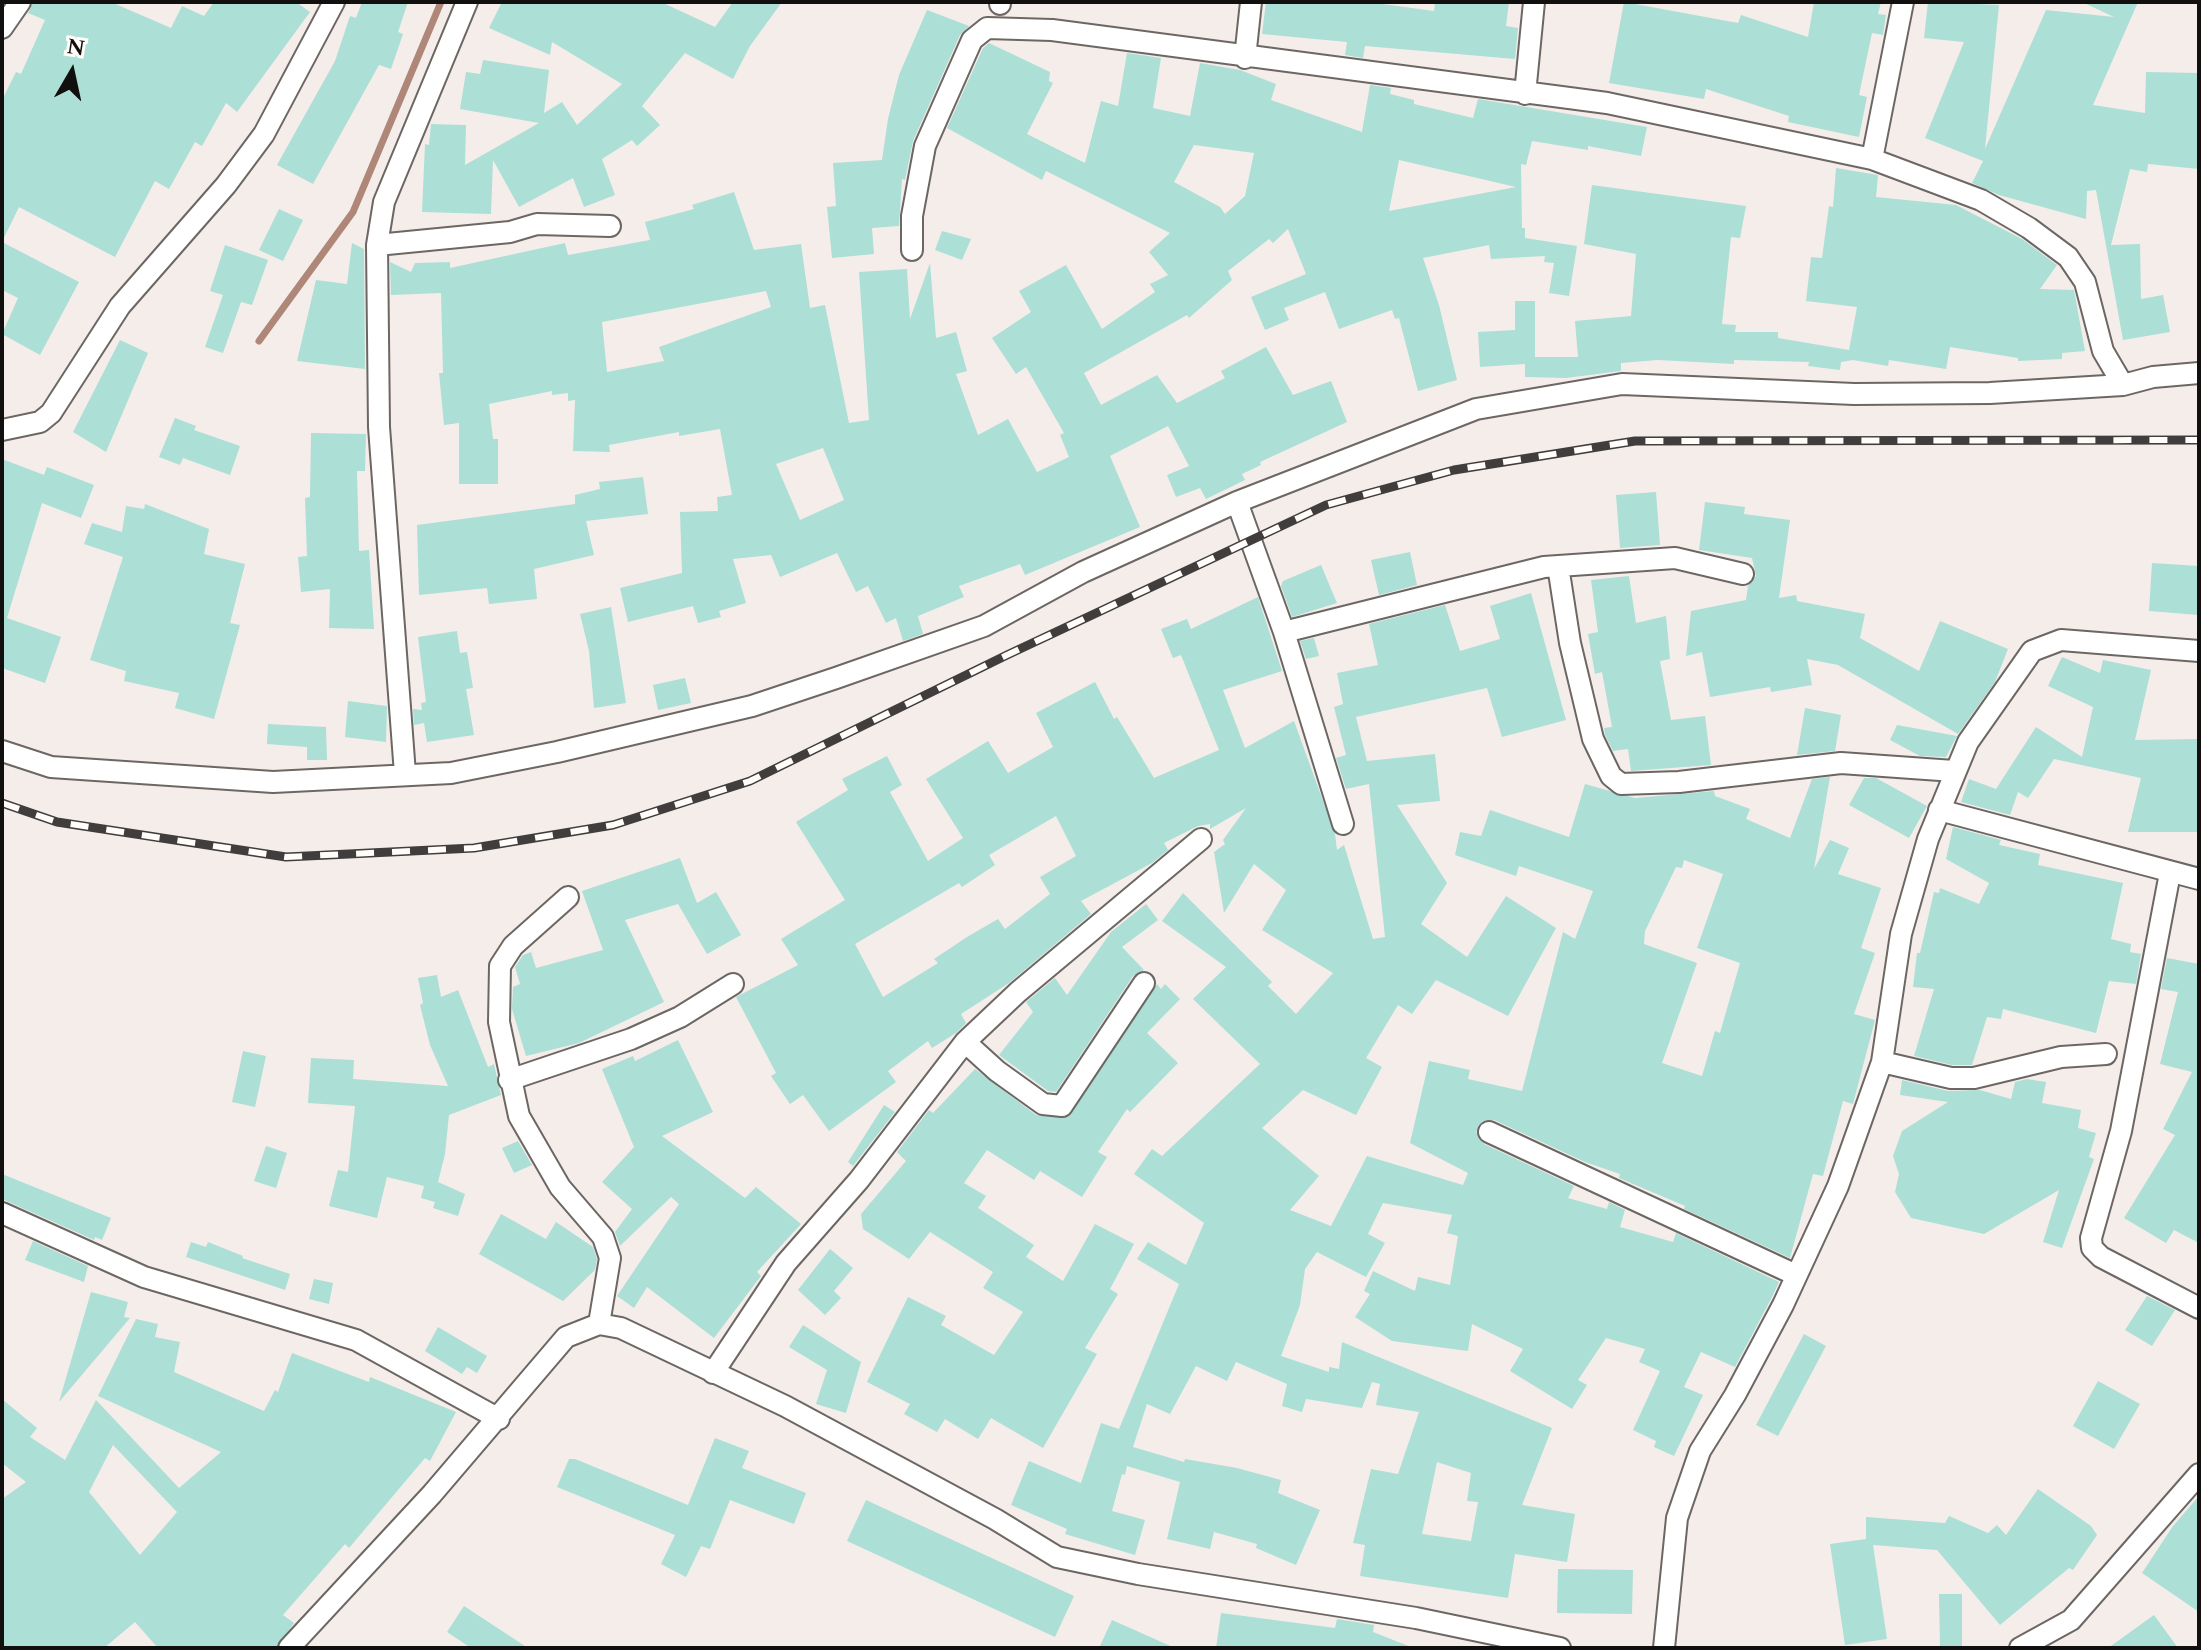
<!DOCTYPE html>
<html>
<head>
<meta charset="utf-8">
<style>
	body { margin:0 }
	#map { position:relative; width:2201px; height:1650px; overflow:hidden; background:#f5edea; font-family:Spectral,serif }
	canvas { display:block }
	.frame { position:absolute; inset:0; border:4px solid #12100f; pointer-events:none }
	.north { position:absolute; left:32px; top:32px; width:80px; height:80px; -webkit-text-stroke:6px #fffcfa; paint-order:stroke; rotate:9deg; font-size:22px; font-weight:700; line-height:32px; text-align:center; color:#12100f }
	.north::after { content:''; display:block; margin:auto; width:28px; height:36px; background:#12100f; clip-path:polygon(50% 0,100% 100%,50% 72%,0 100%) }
</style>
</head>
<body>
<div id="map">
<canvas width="2201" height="1650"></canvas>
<div class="frame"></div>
<div class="north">N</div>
</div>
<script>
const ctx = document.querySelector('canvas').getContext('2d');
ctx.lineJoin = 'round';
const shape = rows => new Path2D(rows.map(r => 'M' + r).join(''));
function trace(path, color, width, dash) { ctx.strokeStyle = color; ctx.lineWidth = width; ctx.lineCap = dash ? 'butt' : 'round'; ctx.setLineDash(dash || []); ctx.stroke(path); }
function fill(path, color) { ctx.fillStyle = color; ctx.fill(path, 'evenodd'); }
trace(shape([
	[259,341,353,212,441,2]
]), '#ae8778', 7);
fill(shape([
	[33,2,111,2,171,28,182,6,204,16,214,2,296,2,310,12,237,112,226,103,202,146,195,142,169,189,155,181,115,257,19,207,2,242,2,100,16,72,21,74,45,20,28,13],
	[362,2,408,2,398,32,403,34,391,69,379,65,313,184,277,165,335,61,350,16,356,18],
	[502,2,661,2,715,27,733,2,782,2,750,46,733,79,685,53,642,106,660,125,637,146,632,140,602,159,615,195,584,207,573,178,519,207,493,160,491,214,422,212,425,144,429,145,431,124,466,125,465,165,539,123,460,109,466,72,480,74,483,60,549,70,544,113,562,102,577,125,622,84,552,42,550,55,489,28],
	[1266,2,1368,2,1434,11,1435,2,1509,2,1506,26,1518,28,1515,59,1365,46,1363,58,1345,55,1347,42,1262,34],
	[1624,2,1738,23,1741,15,1808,37,1814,2,1881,2,1878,14,1886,15,1883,35,1872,33,1859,95,1867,97,1859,137,1788,122,1789,116,1706,89,1704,99,1609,83],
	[1928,2,1999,5,1985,149,2046,10,2114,17,2082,2,2138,2,2093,105,2145,113,2146,72,2199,73,2199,169,2148,164,2147,172,2130,169,2111,245,2140,244,2141,299,2163,295,2170,332,2123,340,2096,190,2087,191,2086,219,1999,195,1972,183,1983,161,1925,138,1964,42,1924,38],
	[927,10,969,26,960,35,913,141,905,180,902,179,899,226,872,228,874,254,832,258,827,207,836,206,833,163,882,160,888,119,899,75],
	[989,43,1050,72,1049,81,1053,83,1027,134,1085,163,1101,101,1118,106,1127,53,1161,58,1153,108,1190,116,1200,63,1240,70,1276,84,1271,100,1362,132,1370,85,1391,88,1390,94,1414,100,1414,104,1473,118,1478,99,1647,127,1641,156,1588,146,1588,150,1532,141,1526,165,1521,164,1522,228,1525,228,1525,238,1577,246,1569,296,1549,293,1554,263,1544,262,1545,256,1491,259,1489,245,1423,258,1439,305,1457,380,1418,391,1399,318,1395,319,1392,310,1339,329,1325,292,1284,308,1289,320,1265,330,1251,297,1306,274,1288,229,1273,243,1269,239,1228,271,1232,280,1189,318,1187,315,1084,373,1101,405,1157,375,1177,403,1225,378,1221,371,1266,347,1293,395,1331,381,1347,422,1260,462,1261,465,1242,474,1245,480,1206,499,1200,488,1176,497,1167,475,1189,466,1168,426,1110,456,1140,527,1025,575,1020,564,959,586,964,597,918,616,923,634,903,641,896,618,886,623,868,586,856,592,837,553,780,577,771,555,733,559,746,603,719,611,721,617,698,623,693,606,628,622,620,588,682,573,680,512,718,511,717,497,732,495,720,429,679,436,679,432,609,445,610,452,573,451,575,400,568,401,568,393,552,395,552,391,489,404,493,439,498,439,498,484,459,484,459,423,444,425,439,373,443,373,441,293,391,295,390,262,411,272,415,263,450,262,450,268,565,243,568,255,650,240,645,222,694,209,692,205,734,192,754,250,801,244,810,308,825,305,849,423,869,420,859,272,907,269,910,319,930,263,936,338,956,332,967,371,956,374,978,435,1008,419,1037,472,1069,457,1060,435,1064,433,1026,367,1016,374,992,338,1031,312,1019,291,1066,265,1102,329,1155,292,1150,284,1168,275,1149,252,1170,233,1046,171,1042,180,947,128,983,48],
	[1194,145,1254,153,1245,196,1225,214,1220,207,1174,182],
	[1399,160,1516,187,1389,211],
	[766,291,771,307,659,347,664,361,607,372,602,322],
	[823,448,844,500,800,520,776,464],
	[1836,168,1878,175,1876,197,1956,205,2022,239,2057,265,2040,289,2074,290,2085,351,2062,353,2062,359,2018,361,2018,358,1950,347,1946,369,1889,360,1888,366,1853,360,1841,362,1840,370,1808,366,1809,362,1734,360,1734,364,1658,360,1621,363,1621,371,1566,378,1525,377,1525,364,1480,367,1478,332,1515,330,1515,301,1535,301,1535,357,1578,357,1575,321,1631,316,1636,254,1584,244,1592,185,1746,206,1740,238,1731,237,1722,324,1736,325,1735,332,1778,332,1778,338,1849,350,1857,307,1806,301,1811,257,1822,258,1829,206,1833,207],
	[279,209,303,220,283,261,259,250],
	[942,231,971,239,962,260,935,250],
	[2,242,79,282,40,355,2,334,18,298,2,290],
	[352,243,364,249,365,369,297,361,316,280,347,284],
	[225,245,268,260,252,305,241,302,223,353,205,347,223,295,210,291],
	[120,340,148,353,106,452,73,432],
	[175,418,196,426,194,430,240,446,230,475,183,458,180,465,159,457],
	[311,433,366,434,365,471,357,471,359,551,369,550,374,629,329,628,330,589,301,592,298,557,307,556,305,498,310,497],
	[2,459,44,475,47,467,94,485,81,518,42,503,7,618,61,637,45,683,2,668],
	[643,477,648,514,586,521,594,555,534,569,537,599,489,604,487,588,419,595,417,525,575,504,575,495,600,489,599,482],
	[1656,492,1660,545,1620,548,1616,495],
	[1705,502,1745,507,1744,514,1790,520,1779,598,1796,595,1797,601,1865,614,1860,638,1919,671,1940,621,2008,649,1995,682,1958,734,1838,665,1807,659,1812,685,1771,692,1770,687,1710,697,1702,652,1686,656,1691,611,1746,600,1748,586,1756,576,1752,558,1699,550],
	[145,504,209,529,204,554,245,564,230,623,240,625,214,719,175,708,179,693,124,681,126,671,90,660,123,557,84,544,92,523,122,532,126,506,144,509],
	[1410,552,1417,585,1379,595,1371,560],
	[2152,563,2199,566,2199,615,2149,611],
	[1321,565,1337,603,1292,617,1281,586,1283,581],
	[1629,576,1636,623,1666,616,1670,659,1660,661,1671,720,1705,716,1711,765,1631,771,1628,749,1613,751,1605,735,1604,728,1612,727,1602,672,1595,674,1588,634,1598,632,1591,580],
	[1531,593,1566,720,1502,737,1487,688,1356,717,1367,761,1435,754,1440,801,1397,805,1447,883,1421,924,1467,957,1506,896,1556,928,1508,1016,1436,980,1412,1014,1398,1005,1366,1058,1382,1067,1356,1115,1303,1090,1262,1128,1319,1176,1290,1210,1331,1226,1367,1156,1463,1185,1468,1173,1410,1143,1429,1061,1470,1070,1468,1079,1522,1091,1563,932,1575,939,1593,891,1519,866,1516,876,1455,855,1460,832,1481,836,1490,810,1569,837,1585,784,1635,798,1714,791,1715,796,1750,809,1746,819,1790,838,1812,779,1830,777,1814,869,1830,840,1849,848,1838,874,1881,888,1861,948,1875,953,1854,1014,1875,1020,1853,1104,1843,1101,1823,1176,1813,1174,1790,1258,1684,1209,1685,1206,1619,1178,1620,1174,1585,1162,1494,1120,1482,1121,1476,1132,1484,1144,1574,1186,1568,1198,1607,1209,1609,1202,1625,1210,1620,1227,1673,1242,1676,1233,1779,1282,1771,1299,1735,1367,1701,1352,1684,1387,1703,1395,1674,1456,1654,1447,1656,1441,1633,1430,1660,1371,1639,1362,1645,1349,1606,1338,1578,1380,1587,1385,1572,1409,1510,1371,1523,1349,1472,1324,1468,1351,1392,1341,1355,1317,1370,1294,1364,1291,1373,1271,1415,1291,1418,1277,1450,1285,1458,1236,1447,1233,1452,1215,1383,1203,1368,1234,1385,1243,1366,1277,1317,1252,1305,1269,1300,1305,1281,1356,1329,1372,1329,1367,1339,1369,1342,1342,1552,1428,1522,1505,1575,1514,1567,1562,1515,1554,1508,1598,1360,1576,1365,1545,1353,1543,1371,1469,1398,1474,1419,1412,1376,1405,1380,1384,1372,1382,1362,1408,1306,1399,1302,1412,1282,1406,1287,1384,1236,1362,1227,1381,1196,1366,1170,1414,1147,1404,1133,1447,1184,1462,1185,1459,1237,1468,1281,1480,1278,1493,1320,1510,1296,1565,1256,1548,1257,1544,1214,1532,1210,1549,1167,1539,1180,1482,1127,1466,1125,1475,1122,1474,1112,1511,1145,1520,1135,1555,1065,1534,1067,1529,1011,1505,1029,1461,1081,1483,1101,1423,1119,1429,1179,1284,1137,1259,1148,1242,1186,1265,1204,1223,1134,1174,1152,1149,1162,1156,1260,1064,1193,999,1226,967,1162,921,1183,893,1272,982,1268,986,1296,1014,1333,973,1262,930,1286,890,1254,864,1224,913,1214,852,1225,844,1223,840,1246,808,1210,829,1210,824,1198,826,1164,843,1168,850,1152,863,1081,901,1091,914,1009,983,961,1014,966,1023,956,1033,932,1048,928,1041,888,1071,896,1082,829,1131,803,1095,790,1104,771,1076,776,1073,736,997,798,965,781,939,845,900,796,822,848,790,842,779,887,756,902,785,890,792,928,861,963,838,926,779,988,741,1008,773,1053,747,1036,713,1095,682,1114,719,1117,717,1154,778,1219,750,1181,655,1173,658,1161,629,1187,619,1191,629,1258,597,1282,671,1223,690,1245,748,1294,721,1335,834,1337,850,1344,845,1373,939,1385,937,1369,784,1346,789,1336,758,1346,755,1334,707,1343,704,1337,673,1378,665,1369,624,1445,605,1460,651,1500,639,1490,606],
	[1056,816,1076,856,1040,877,1050,894,1005,929,998,919,967,937,934,959,938,963,883,997,855,944,959,883,962,887,995,865,989,855],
	[1684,860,1723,874,1697,948,1740,963,1720,1033,1715,1031,1702,1076,1662,1063,1697,963,1644,944,1645,931,1676,867,1682,868],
	[1437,1462,1471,1473,1467,1501,1478,1502,1471,1541,1422,1534],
	[611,607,626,703,594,708,589,651,580,614],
	[457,631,460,653,467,652,473,688,466,689,474,735,427,742,424,723,414,725,413,709,422,710,421,703,426,702,418,637],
	[1314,638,1319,656,1306,659,1300,641],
	[2062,657,2100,673,2103,660,2151,670,2135,740,2199,739,2199,832,2128,832,2141,778,2054,759,2028,798,2018,792,2010,815,1961,802,1969,779,1996,789,2036,727,2082,757,2093,707,2048,686],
	[685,678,691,703,658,710,653,685],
	[348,701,387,706,386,742,345,737],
	[1805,708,1841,715,1835,751,1797,755],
	[268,724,326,727,327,760,307,760,307,747,267,744],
	[1897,725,1957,736,1946,757,1920,756,1890,740],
	[1864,778,1876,778,1927,806,1909,838,1849,805],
	[1953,827,2001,840,1999,845,2040,854,2038,865,2123,883,2111,939,2131,944,2130,952,2141,954,2136,984,2109,981,2096,1033,2003,1009,2001,1019,1987,1017,1972,1065,1952,1065,1914,1056,1934,989,1913,987,1917,953,1920,953,1934,892,1939,893,1940,888,1979,904,1989,883,1946,859],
	[680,858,697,903,716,892,741,935,707,954,678,904,625,920,664,1002,579,1043,526,1056,512,1009,513,987,520,984,515,967,523,955,531,952,536,968,603,950,582,891],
	[1146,904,1158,920,1122,947,1144,970,1133,976,1056,1092,1048,1091,999,1055,1033,1012,1026,1002,1055,978,1067,995,1111,932],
	[2167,958,2199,964,2199,1243,2174,1230,2166,1243,2124,1218,2175,1135,2163,1129,2192,1072,2160,1064,2178,992,2161,989],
	[437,975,441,997,458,990,488,1067,494,1064,501,1095,449,1115,445,1154,438,1182,465,1194,458,1216,433,1208,435,1202,421,1198,424,1186,387,1177,377,1218,329,1206,338,1170,348,1172,355,1106,308,1103,311,1058,354,1060,353,1079,448,1086,430,1045,420,1005,423,1003,418,978],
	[1157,984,1161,989,1165,984,1180,999,1147,1033,1178,1063,1130,1112,1127,1109,1098,1152,1107,1157,1082,1197,1040,1171,1034,1180,987,1150,964,1183,986,1196,978,1208,1034,1245,1026,1257,1063,1281,1095,1224,1134,1244,1110,1289,1118,1294,1085,1348,1097,1354,1043,1448,991,1418,978,1439,945,1419,937,1432,904,1414,910,1404,867,1382,908,1297,946,1316,941,1325,994,1355,1023,1312,983,1288,993,1272,930,1232,909,1259,863,1229,861,1214,906,1161,897,1152,929,1110,933,1113,975,1069,1036,1115,1068,1117],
	[678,1040,713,1112,662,1136,745,1198,756,1187,801,1224,757,1272,761,1276,714,1338,647,1287,634,1308,617,1296,679,1204,671,1197,620,1246,615,1232,632,1209,602,1182,634,1147,602,1069,633,1056,635,1061],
	[243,1051,266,1056,255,1107,232,1102],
	[2027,1079,2046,1082,2042,1103,2081,1110,2078,1128,2096,1133,2089,1157,2094,1159,2062,1248,2043,1242,2059,1190,1984,1234,1911,1218,1895,1192,1899,1174,1893,1156,1902,1131,1948,1102,1900,1095,1902,1080,1948,1091,1980,1090,2011,1099,2015,1082],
	[884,1105,895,1112,853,1166,848,1162],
	[518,1141,532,1165,514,1173,502,1148],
	[266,1146,287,1153,276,1188,254,1181],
	[2,1174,111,1218,102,1240,95,1237,94,1240,2,1199],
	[501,1214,546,1239,556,1222,593,1247,597,1259,595,1270,563,1301,479,1254],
	[33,1241,88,1266,84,1282,25,1260],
	[191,1242,206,1247,208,1242,243,1256,242,1258,290,1274,285,1290,186,1257],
	[830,1249,853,1268,834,1291,841,1298,825,1315,798,1290],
	[314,1279,333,1283,329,1304,309,1299],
	[91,1292,128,1302,124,1317,130,1318,59,1402],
	[2147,1296,2175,1310,2152,1346,2125,1330],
	[136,1319,158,1324,155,1337,180,1342,174,1372,264,1411,275,1390,278,1392,292,1353,369,1382,370,1377,456,1412,430,1461,425,1458,349,1548,345,1544,283,1615,294,1623,276,1648,158,1648,135,1622,104,1648,2,1648,2,1499,26,1482,2,1463,2,1399,37,1428,30,1437,65,1460,96,1400,179,1488,221,1452,98,1396],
	[113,1445,177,1512,140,1555,89,1492],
	[803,1325,861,1362,846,1413,816,1404,827,1370,789,1347],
	[438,1327,487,1356,477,1373,467,1367,462,1374,425,1351],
	[1804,1334,1826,1346,1778,1436,1756,1425],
	[2098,1381,2140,1404,2114,1449,2073,1426],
	[715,1438,749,1451,742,1468,806,1493,794,1524,730,1500,710,1549,701,1546,686,1577,661,1564,675,1535,557,1487,569,1459,575,1459,688,1505],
	[2038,1489,2091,1526,2097,1535,2073,1570,2069,1568,2000,1625,1937,1550,1873,1545,1887,1639,1845,1645,1830,1544,1866,1539,1866,1517,1945,1523,1949,1516,1988,1533,1997,1525,2006,1535],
	[2199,1496,2199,1612,2142,1573,2173,1526],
	[866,1500,1074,1596,1055,1637,847,1541],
	[1558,1569,1633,1570,1632,1614,1557,1613],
	[1939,1594,1962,1594,1962,1648,1940,1648],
	[464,1606,528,1648,471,1648,447,1632],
	[1221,1613,1335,1628,1337,1619,1374,1625,1373,1632,1411,1647,1216,1648],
	[2154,1615,2178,1648,2108,1648],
	[1112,1620,1175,1648,1099,1648]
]), '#acdfd5');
const street = shape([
	[1000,4,1000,2],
	[2,28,20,2],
	[1245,58,1251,2],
	[1525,94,1534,2],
	[1872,159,1903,2],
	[377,245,510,232,537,224,610,226],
	[912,250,912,216,925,146,972,40,987,28,1052,30,1607,103,1872,159,1981,200,2029,228,2068,257,2085,282,2103,351,2123,385],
	[2,430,40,422,51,413,120,306,226,185,264,134,334,2],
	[1237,502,1284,632],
	[1558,566,1570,643,1593,739,1611,776,1621,784,1679,782,1841,763,1954,771],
	[2,751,51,767,273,782,451,773,557,752,752,706,836,678,984,626,1083,572,1237,502,1476,409,1622,384,1854,394,1990,393,2123,385,2153,377,2199,373],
	[405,774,379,427,377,245,384,202,467,2],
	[1939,810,2199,879],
	[1343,824,1284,632,1544,567,1675,558,1743,574],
	[2170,873,2121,1131,2091,1238,2092,1248,2101,1257,2199,1308],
	[568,897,513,946,500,966,499,1022,519,1116,560,1187,603,1237,610,1258,599,1324],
	[965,1042,997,1071,1043,1104,1062,1106,1144,983],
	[1882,1062,1951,1078,1974,1078,2061,1057,2106,1054],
	[509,1080,631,1039,680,1017,733,984],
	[1489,1132,1796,1275],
	[2,1213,144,1277,356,1340,499,1419],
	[713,1373,786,1263,859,1180,965,1042,1018,992,1201,839],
	[289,1648,432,1494,566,1337,599,1324,621,1328,785,1406,995,1519,1057,1557,1138,1574,1416,1618,1560,1648],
	[1664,1648,1677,1518,1700,1451,1735,1395,1783,1305,1838,1186,1882,1062,1901,934,1928,839,1968,742,2032,651,2061,640,2199,651],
	[2020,1648,2071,1620,2199,1474]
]);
trace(street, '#6d6764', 24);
trace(street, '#fff', 20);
const rail = shape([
	[2,803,57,822,286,857,474,848,613,825,750,781,1007,655,1326,505,1454,470,1635,441,2199,440]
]);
trace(rail, '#413d3c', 9);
trace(rail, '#fffcfa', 6, [18]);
</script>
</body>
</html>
